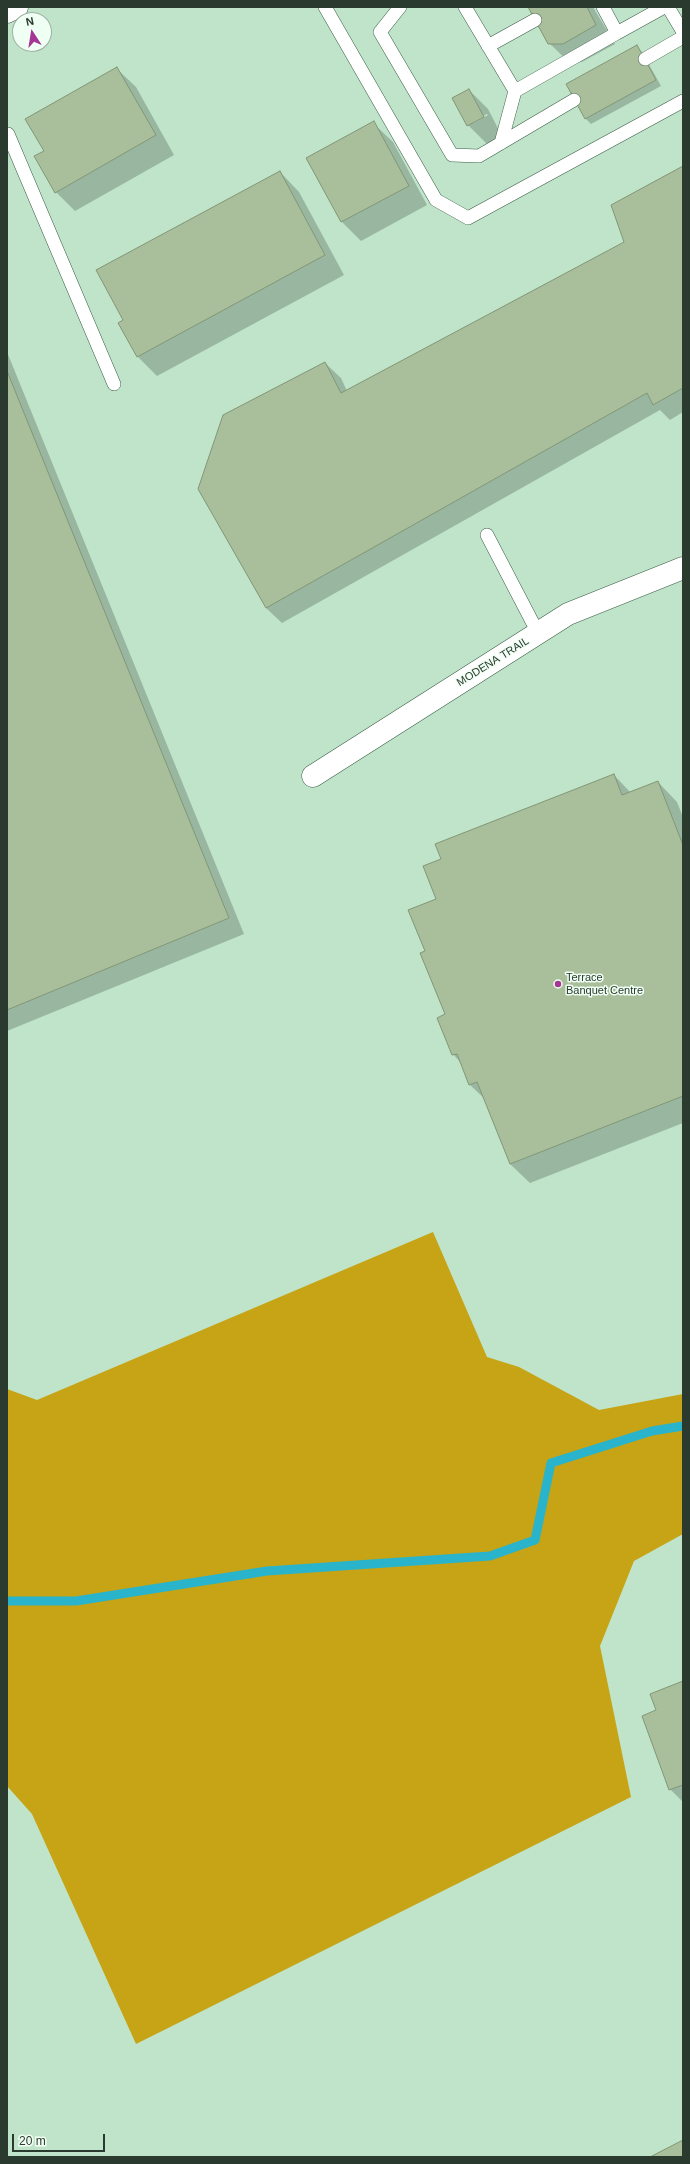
<!DOCTYPE html>
<html>
<head>
<meta charset="utf-8">
<style>
	body { margin:0 }
	#map { position:relative; width:690px; height:2164px; overflow:hidden; background:#bfe4c9; font-family:Helvetica,sans-serif }
	canvas { display:block }
	.frame { position:absolute; inset:0; border:8px solid #2b3a2f; pointer-events:none }
	.north { position:absolute; left:12px; top:12px; width:40px; height:40px; box-sizing:border-box; background:#f0fff3; border:1px solid #a1b0a5; border-radius:50%; rotate:348deg; font-size:11px; font-weight:700; line-height:16px; text-align:center; color:#2b3a2f }
	.north::after { content:''; display:block; margin:auto; width:14px; height:18px; background:#a43796; clip-path:polygon(50% 0,100% 100%,50% 72%,0 100%) }
	.scale { position:absolute; left:12px; top:2134px; width:93px; height:18px; box-sizing:border-box; border:2px solid #2b3a2f; border-top:0; padding-left:5px; font-size:12px; line-height:14px; white-space:nowrap; color:#2b3a2f; -webkit-text-stroke:3px #f0fff3; paint-order:stroke }
</style>
</head>
<body>
<div id="map">
<canvas width="690" height="2164"></canvas>
<div class="frame"></div>
<div class="north">N</div>
<div class="scale">20 m</div>
</div>
<script>
const ctx = document.querySelector('canvas').getContext('2d');
ctx.lineJoin = 'round';
function fill(path, color) { ctx.fillStyle = color; ctx.fill(path, 'evenodd'); }
const shape = rows => new Path2D(rows.map(r => 'M' + r).join(''));
function trace(path, color, width, dash) { ctx.strokeStyle = color; ctx.lineWidth = width; ctx.lineCap = dash ? 'butt' : 'round'; ctx.setLineDash(dash || []); ctx.stroke(path); }
function write(font, color, halo, rows, align = 'center') {
  ctx.font = font + ' Helvetica,sans-serif'; ctx.lineWidth = 3; ctx.setLineDash([]); ctx.textBaseline = 'middle'; ctx.strokeStyle = halo; ctx.fillStyle = color; for (const [text, x, y, turn = 0] of rows) {
    ctx.save(); ctx.translate(x, y); ctx.rotate((+turn || 0) * Math.PI / 180); ctx.textAlign = isNaN(turn) ? turn : align; if (halo) ctx.strokeText(text, 0, 0); ctx.fillText(text, 0, 0); ctx.restore();
  }
}
fill(shape([
	[433,1232,487,1357,519,1367,599,1410,683,1394,683,1534,634,1561,600,1646,631,1797,136,2044,32,1814,7,1786,7,1389,37,1400]
]), '#c6a415');
fill(shape([
	[529,7,593,7,615,44,582,62,569,62,549,43],
	[637,47,642,52,661,86,591,124,585,118],
	[116,68,136,87,174,155,75,211,56,192,45,151],
	[469,90,488,109,502,136,487,144,468,125],
	[487,114,488,115,474,123,474,121],
	[373,123,393,142,427,205,361,241,342,222,307,159],
	[683,167,683,412,670,420,660,410,282,623,266,608,325,363,341,378,347,391,626,242],
	[280,172,299,192,344,275,157,376,137,356],
	[7,352,244,934,7,1031],
	[614,775,631,793,658,782,677,802,683,817,683,1123,530,1183,510,1164,485,1099,470,1085,461,1063,453,1054,446,1015,426,952,437,900,442,860],
	[683,1683,683,1802,670,1789,657,1711]
]), '#0003');
trace(shape([
	[7,1601,76,1601,267,1571,490,1556,535,1540,551,1463,652,1431,683,1426]
]), '#29b4cc', 9);
const building = shape([
	[528,7,587,7,596,25,563,44,548,44,528,7],
	[637,45,656,80,585,119,566,84,637,45],
	[117,67,156,135,55,193,34,156,44,151,25,119,117,67],
	[469,89,484,117,467,126,452,98,469,89],
	[374,121,409,186,341,222,306,158,374,121],
	[683,166,683,388,653,405,647,393,266,608,198,489,223,415,325,362,341,393,624,242,611,205,683,166],
	[280,171,325,255,137,357,118,323,123,320,96,270,280,171],
	[7,371,229,918,7,1010,7,371],
	[614,774,622,795,658,781,683,845,683,1096,510,1164,477,1082,469,1085,457,1054,452,1055,437,1018,445,1014,420,953,425,951,408,910,436,899,423,866,441,859,435,844,614,774],
	[683,1681,683,1785,669,1790,642,1716,656,1710,650,1694,683,1681],
	[683,2140,683,2157,650,2157,683,2140]
]);
fill(building, '#a9be9b');
trace(building, '#819674', 1);
const service = shape([
	[325,7,436,200,468,218,683,101],
	[400,7,380,32,452,155,479,156,574,100],
	[465,7,515,91,617,33],
	[603,7,617,33,664,7],
	[668,7,683,32],
	[488,46,535,20],
	[645,59,683,37],
	[8,134,114,384],
	[501,143,515,91],
	[487,535,538,633]
]);
const minor = shape([
	[313,776,568,614,683,568]
]);
const secondary = shape([
	[7,12,17,7]
]);
trace(service, '#3c5d45', 14);
trace(minor, '#3c5d45', 23);
trace(secondary, '#3c5d45', 23);
trace(service, '#fff', 13);
trace(minor, '#fff', 22);
trace(secondary, '#fff', 22);
for (const [x, y, r, color] of [
	[558,984,4,"#a43796"]
]) { const dot = new Path2D(); dot.arc(x, y, r, 0, 2 * Math.PI); ctx.fillStyle = color; ctx.fill(dot); trace(dot, '#f0fff3', 1.5); }
write('11px', '#2b3a2f', '#f0fff3', [
	["MODENA TRAIL",493,662,-32]
]);
write('11px', '#2b3a2f', '#f0fff3', [
	["Terrace",566,978],
	["Banquet Centre",566,991]
], 'left');
</script>
</body>
</html>
